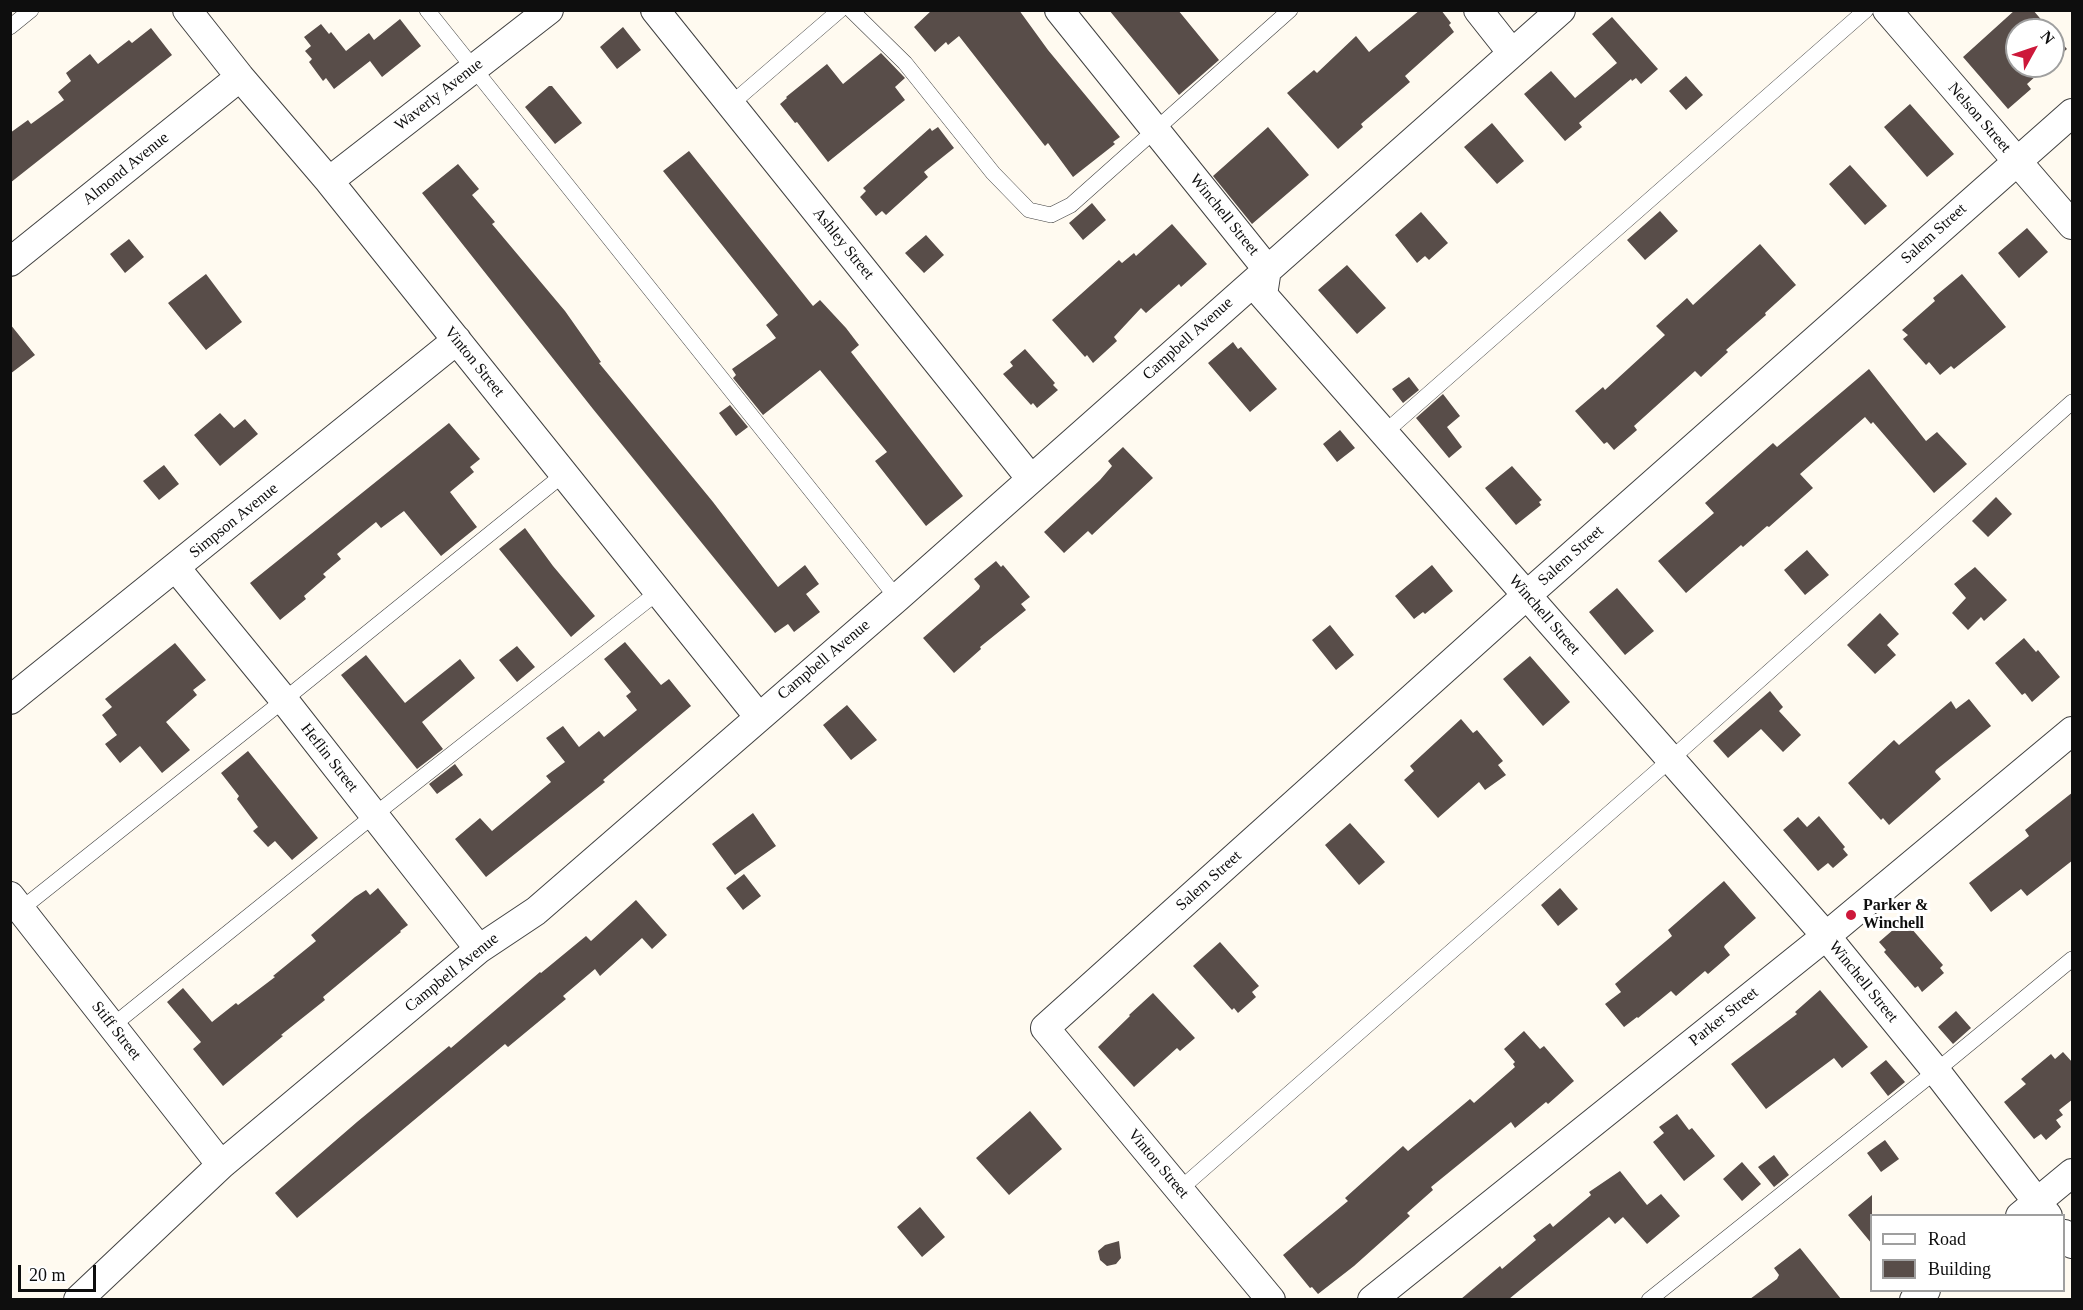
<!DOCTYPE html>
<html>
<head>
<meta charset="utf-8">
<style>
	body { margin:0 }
	#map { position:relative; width:2083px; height:1310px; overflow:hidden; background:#fffaf0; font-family:"Times New Roman",serif }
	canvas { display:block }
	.frame { position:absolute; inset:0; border:12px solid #0e0e0e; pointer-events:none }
	.legend { position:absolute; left:1870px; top:1214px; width:195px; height:78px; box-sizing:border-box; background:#fff; border:2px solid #9f9f9f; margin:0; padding:8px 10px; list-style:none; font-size:18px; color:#0e0e0e }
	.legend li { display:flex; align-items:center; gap:12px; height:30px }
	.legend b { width:30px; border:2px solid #9f9f9f }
	.north { position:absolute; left:2005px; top:18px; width:60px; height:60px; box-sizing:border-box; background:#fff; border:2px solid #9f9f9f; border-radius:50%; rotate:50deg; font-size:16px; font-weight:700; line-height:24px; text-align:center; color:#0e0e0e }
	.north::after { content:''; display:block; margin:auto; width:21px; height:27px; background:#cd183a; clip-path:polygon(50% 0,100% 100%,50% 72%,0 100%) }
	.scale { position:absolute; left:18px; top:1265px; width:78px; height:27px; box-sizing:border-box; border:3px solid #0e0e0e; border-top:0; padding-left:8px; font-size:18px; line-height:21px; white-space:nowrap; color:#0e0e0e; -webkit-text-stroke:4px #fff; paint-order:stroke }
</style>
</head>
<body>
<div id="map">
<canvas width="2083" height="1310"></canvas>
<div class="frame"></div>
<ul class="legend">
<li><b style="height:8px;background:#fff"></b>Road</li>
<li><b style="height:16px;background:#584d49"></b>Building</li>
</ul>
<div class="north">N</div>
<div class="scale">20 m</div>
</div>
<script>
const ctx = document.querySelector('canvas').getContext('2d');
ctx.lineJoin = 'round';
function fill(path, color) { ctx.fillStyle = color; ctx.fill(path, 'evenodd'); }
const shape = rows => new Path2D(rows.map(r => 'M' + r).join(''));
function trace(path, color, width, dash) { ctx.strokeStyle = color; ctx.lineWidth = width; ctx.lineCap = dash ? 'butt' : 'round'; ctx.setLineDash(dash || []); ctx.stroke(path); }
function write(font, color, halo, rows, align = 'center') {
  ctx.font = font + ' "Times New Roman",serif'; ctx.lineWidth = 6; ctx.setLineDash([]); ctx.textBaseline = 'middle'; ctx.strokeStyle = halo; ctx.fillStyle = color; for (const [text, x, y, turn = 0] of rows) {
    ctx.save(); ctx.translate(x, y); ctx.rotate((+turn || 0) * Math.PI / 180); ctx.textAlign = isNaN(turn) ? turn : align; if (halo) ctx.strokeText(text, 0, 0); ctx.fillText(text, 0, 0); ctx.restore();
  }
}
fill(shape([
	[932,10,1019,10,1048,50,1120,137,1113,142,1115,144,1073,177,1048,143,1045,146,959,36,948,45,946,42,935,52,914,27],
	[1109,10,1178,10,1219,60,1179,95],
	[1420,10,1441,10,1451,23,1449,25,1454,32,1405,76,1410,82,1361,124,1363,127,1338,149,1287,93,1314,70,1317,73,1356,36,1369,52],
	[2015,10,2033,10,2050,30,2017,30,2017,66,2047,66,2027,84,2031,89,2008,109,1963,57],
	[1612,17,1658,69,1641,84,1636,78,1632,81,1631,79,1579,123,1582,127,1565,141,1524,94,1551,71,1575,98,1617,63,1592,34],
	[400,19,421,46,382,77,370,61,334,89,326,78,323,81,309,62,312,59,305,51,311,46,304,37,321,24,329,34,331,32,346,51,369,33,374,40],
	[623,27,641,50,617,69,600,47],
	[151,28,172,55,10,183,10,133,28,120,31,124,64,100,58,92,71,81,66,73,90,54,98,64,129,40,132,43],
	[2053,33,2067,49,2053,61],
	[881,53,905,78,895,87,905,100,828,162,797,122,795,123,780,104,787,98,786,97,827,64,843,84],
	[1686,76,1703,95,1686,110,1669,91],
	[549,86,552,86,582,123,555,144,525,107],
	[1910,104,1954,154,1927,177,1884,127],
	[1492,123,1524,161,1497,184,1464,147],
	[938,127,954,148,924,172,928,177,886,215,882,211,876,216,860,197,866,191,863,188,930,128,932,131],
	[1268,127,1309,175,1252,224,1213,176],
	[689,151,813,306,820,300,846,328,859,345,851,352,963,496,926,526,875,461,887,452,820,370,763,415,733,378,736,375,732,369,776,338,766,325,778,315,663,171],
	[458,164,479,189,472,195,495,222,492,224,565,311,601,362,599,363,713,502,778,587,805,565,819,584,806,594,820,612,794,632,788,624,775,633,593,409,422,193],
	[1850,165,1887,206,1865,225,1829,184],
	[1092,203,1106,220,1083,240,1069,223],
	[1660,211,1678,231,1645,260,1627,240],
	[1421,212,1448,243,1429,260,1425,256,1417,263,1395,235],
	[1172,224,1207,264,1181,287,1179,284,1146,313,1141,308,1114,337,1117,341,1093,363,1087,355,1085,357,1052,320,1119,260,1122,263,1134,253,1136,256],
	[2027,228,2048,252,2019,278,1998,253],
	[926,235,944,255,924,273,905,253],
	[129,239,144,257,125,273,110,254],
	[1760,244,1796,285,1765,313,1766,315,1726,350,1728,352,1701,377,1695,371,1634,426,1637,430,1614,450,1607,442,1604,444,1575,411,1603,387,1605,390,1665,335,1656,326,1687,298,1693,305],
	[1347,265,1386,308,1357,334,1318,290],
	[206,274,242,322,206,350,168,303],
	[1962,274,2006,327,1954,369,1951,366,1940,375,1929,362,1926,365,1903,339,1908,335,1902,330,1935,301,1933,298],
	[10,324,35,355,10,374],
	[1233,342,1238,349,1241,347,1277,389,1250,412,1208,363],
	[1025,349,1055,383,1053,385,1058,390,1037,408,1033,403,1031,405,1003,374,1013,366,1010,362],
	[1869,369,1926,441,1937,432,1967,464,1934,493,1873,422,1871,424,1865,417,1800,474,1813,488,1769,527,1767,526,1743,547,1741,545,1686,593,1658,561,1714,513,1705,503,1773,443,1777,447],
	[1409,377,1419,390,1403,403,1392,389],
	[1443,394,1460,416,1447,427,1462,447,1449,458,1416,418],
	[730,405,748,427,736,436,719,413],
	[220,413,234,428,245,419,258,434,220,466,194,435],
	[449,423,480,459,470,467,474,472,450,492,477,527,441,556,404,511,381,528,376,522,337,554,341,559,323,574,326,577,304,596,306,599,280,620,250,583],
	[1340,430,1355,448,1337,462,1323,444],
	[1123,447,1153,478,1092,535,1088,531,1064,553,1044,532,1100,480,1112,466,1108,461],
	[164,465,179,484,159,500,143,481],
	[1512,466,1542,500,1539,502,1541,505,1516,525,1485,488],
	[1996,497,2012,514,1988,537,1972,521],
	[525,528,553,566,595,616,571,637,499,549],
	[1807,550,1829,575,1805,595,1784,570],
	[996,561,1001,567,1003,565,1030,597,1021,604,1026,610,980,647,981,649,954,673,923,638,979,589,980,586,974,579],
	[1432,565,1453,591,1425,614,1423,612,1414,619,1395,596],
	[1975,567,2007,600,1984,621,1981,617,1968,630,1952,613,1966,598,1954,584],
	[1617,588,1654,631,1625,655,1589,612],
	[1880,613,1899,634,1887,645,1896,655,1875,674,1847,645],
	[1330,625,1354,655,1336,670,1312,640],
	[2024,638,2036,652,2038,650,2060,677,2032,702,2025,693,2022,695,1995,663],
	[625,642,661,685,669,679,691,706,603,780,605,782,486,877,455,839,480,818,492,831,551,782,546,776,565,762,546,738,563,726,579,747,599,731,604,737,637,710,626,696,631,692,604,659],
	[175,643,206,680,193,690,197,695,166,722,190,750,162,773,140,746,120,763,105,744,117,735,102,715,112,707,105,699],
	[517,646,535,667,517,682,499,660],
	[366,655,405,703,460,659,475,678,422,722,443,749,417,769,341,675],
	[1530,656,1570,702,1543,726,1503,679],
	[1770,691,1783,707,1779,711,1801,735,1783,752,1761,729,1728,758,1713,741],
	[1969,699,1991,726,1936,770,1935,772,1941,779,1889,825,1883,818,1881,820,1848,783,1894,740,1899,745,1951,701,1956,709],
	[847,705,877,740,851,760,823,725],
	[1461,719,1473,733,1477,730,1503,761,1498,765,1506,775,1485,790,1479,782,1438,818,1404,780,1414,771,1410,766],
	[248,751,318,838,292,860,275,841,268,847,253,831,258,827,237,799,239,796,221,773],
	[455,764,463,775,437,794,429,784],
	[2073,792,2073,860,2027,896,2021,889,1991,912,1969,883,2029,836,2025,830],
	[753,813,776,846,735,875,712,844],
	[1819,816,1845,847,1843,849,1848,855,1833,868,1828,863,1818,871,1783,830,1798,817,1807,827],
	[1350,823,1385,862,1359,885,1325,845],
	[744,874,761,896,743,910,726,888],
	[1724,881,1756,918,1725,945,1724,947,1730,955,1708,974,1705,971,1676,996,1671,991,1638,1018,1637,1017,1624,1027,1605,1004,1621,992,1615,984,1672,936,1668,930],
	[378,888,408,925,400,931,401,932,323,997,325,1000,281,1035,283,1036,223,1086,193,1049,201,1042,167,1002,183,988,212,1022,236,1003,238,1005,275,977,273,976,316,941,311,935,355,897,366,890,370,895],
	[1560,888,1578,909,1558,926,1541,905],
	[636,900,667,935,652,949,642,938,600,976,595,969,563,996,566,999,508,1047,505,1044,297,1218,275,1193,357,1122,449,1046,451,1048,540,972,541,973,586,936,591,941],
	[1901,923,1907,931,1911,928,1943,965,1940,968,1944,973,1922,992,1918,986,1915,988,1884,952,1886,950,1879,942],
	[1220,942,1259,986,1252,992,1256,997,1238,1013,1234,1008,1232,1010,1193,966],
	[1820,990,1868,1047,1842,1068,1834,1058,1766,1109,1731,1064,1797,1014,1795,1012],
	[1153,993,1195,1038,1180,1051,1177,1048,1134,1087,1098,1047,1130,1016,1129,1015],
	[1956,1011,1971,1028,1953,1044,1938,1027],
	[1524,1031,1540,1049,1544,1046,1574,1081,1548,1104,1546,1102,1515,1128,1511,1122,1431,1187,1433,1190,1407,1213,1410,1216,1354,1266,1318,1294,1312,1287,1310,1288,1283,1255,1348,1201,1345,1198,1403,1146,1408,1151,1470,1099,1474,1103,1515,1067,1513,1064,1515,1062,1504,1049],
	[2063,1052,2073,1063,2073,1099,2059,1110,2063,1115,2056,1120,2061,1127,2046,1140,2041,1134,2034,1139,2004,1102,2026,1084,2021,1079,2051,1054,2055,1059],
	[1886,1060,1905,1082,1888,1096,1870,1073],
	[1030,1111,1062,1149,1009,1195,976,1158],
	[1677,1114,1689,1130,1692,1128,1715,1156,1684,1181,1653,1142,1664,1133,1659,1127],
	[1885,1140,1899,1159,1881,1172,1867,1153],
	[1774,1155,1789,1175,1774,1187,1758,1167],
	[1742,1162,1761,1184,1742,1201,1723,1179],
	[1620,1171,1647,1205,1661,1194,1680,1216,1647,1244,1623,1217,1615,1224,1609,1217,1509,1299,1461,1299,1500,1266,1502,1269,1536,1240,1533,1236,1550,1223,1553,1227,1591,1195,1589,1192],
	[1872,1195,1872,1244,1848,1215],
	[920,1207,945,1237,922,1257,897,1227],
	[1119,1241,1121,1258,1116,1264,1107,1266,1100,1260,1098,1251,1105,1245],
	[1800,1248,1841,1299,1750,1299,1777,1279,1779,1275,1774,1268]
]), '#584d49');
const lane = shape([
	[427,10,897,598],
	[851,10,905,63,993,173,1029,210,1051,215,1071,205,1290,10],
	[10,27,31,10],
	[731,104,840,10],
	[1383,434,1866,10],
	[20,910,284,700,564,474],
	[112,1026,373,816,658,592],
	[1179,1190,1670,760,2072,402],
	[1649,1300,1936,1071,2072,959]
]);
const street = shape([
	[187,10,240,77,329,181,758,716],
	[655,10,1031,479],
	[1059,10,1267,269,1263,295,1826,936,1936,1071,2048,1216],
	[1478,10,1512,53],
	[1887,10,2072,225],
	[329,181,549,10],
	[10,262,240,77],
	[176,568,284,700,479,949],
	[10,700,457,340],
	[10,896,221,1165],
	[2020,1216,2072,1173],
	[2064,1234,2072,1244],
	[78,1300,221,1165,479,949,536,911,897,598,1561,10],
	[1271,1300,1045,1028,1527,595,2072,113],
	[1372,1300,1826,936,2072,731],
	[1914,1300,1926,1290]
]);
trace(lane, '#414141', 16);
trace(street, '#414141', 30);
trace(lane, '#fff', 15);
trace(street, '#fff', 28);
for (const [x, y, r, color] of [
	[1851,915,6,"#cd183a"]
]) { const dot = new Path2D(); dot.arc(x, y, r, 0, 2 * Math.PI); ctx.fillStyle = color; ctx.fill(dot); trace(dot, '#fff', 2); }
write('16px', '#0e0e0e', '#fff', [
	["Waverly Avenue",439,95,-38],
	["Nelson Street",1979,118,49],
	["Almond Avenue",126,169,-39],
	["Winchell Street",1224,215,51],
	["Salem Street",1934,234,-42],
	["Ashley Street",843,244,51],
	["Campbell Avenue",1188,339,-42],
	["Vinton Street",474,362,51],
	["Simpson Avenue",234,521,-39],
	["Salem Street",1571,556,-42],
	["Winchell Street",1544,615,49],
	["Campbell Avenue",824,660,-40],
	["Heflin Street",329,758,52],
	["Salem Street",1209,881,-42],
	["Campbell Avenue",452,973,-39],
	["Winchell Street",1863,982,51],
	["Parker Street",1724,1017,-39],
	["Stiff Street",116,1031,52],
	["Vinton Street",1158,1164,50]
]);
write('bold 16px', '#0e0e0e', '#fff', [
	["Parker &",1863,906],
	["Winchell",1863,924]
], 'left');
</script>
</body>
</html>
